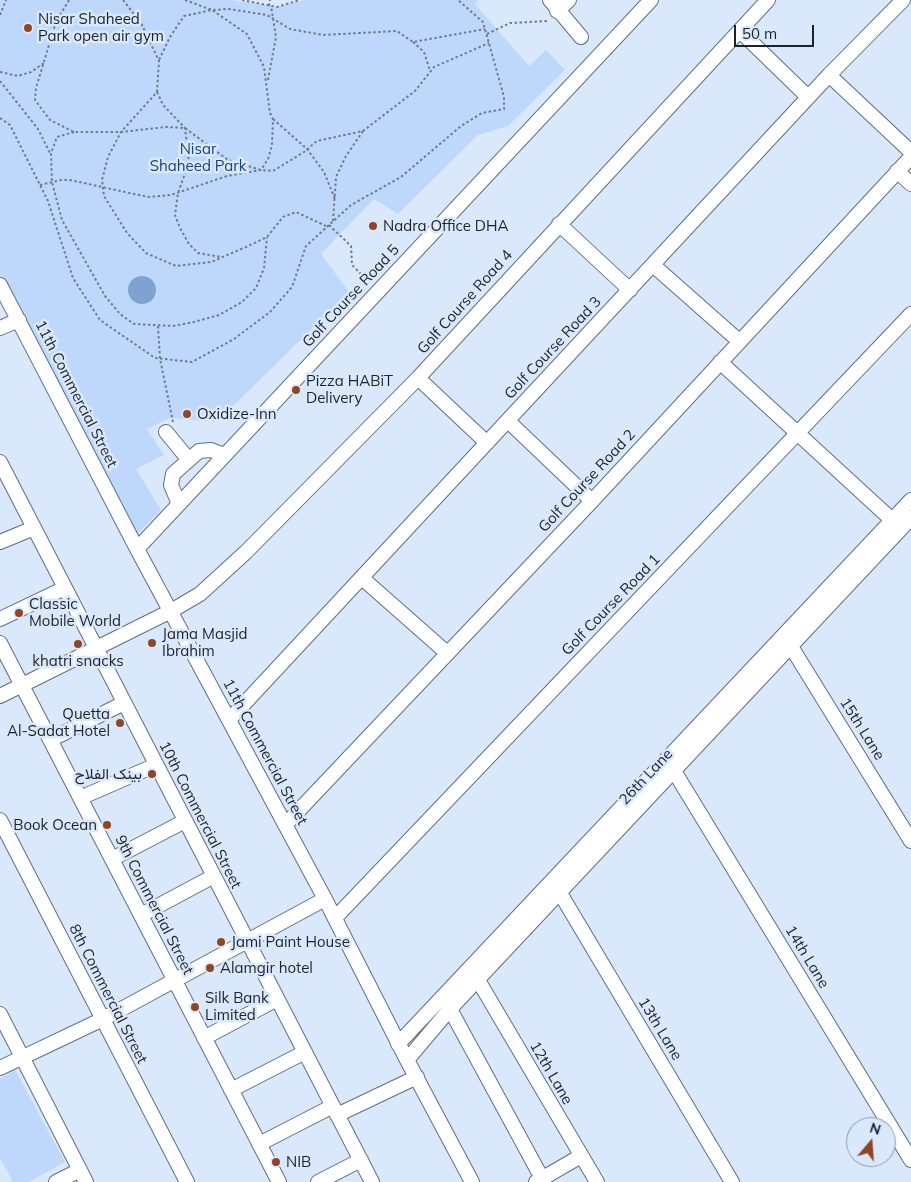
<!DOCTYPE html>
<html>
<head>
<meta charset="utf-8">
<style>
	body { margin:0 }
	#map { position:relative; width:911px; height:1182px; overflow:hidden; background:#dae8fc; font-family:Mulish,sans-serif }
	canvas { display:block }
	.north { position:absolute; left:846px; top:1117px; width:50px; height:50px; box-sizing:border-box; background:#dae8fc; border:1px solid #8e99a8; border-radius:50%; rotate:18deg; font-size:14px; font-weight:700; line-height:20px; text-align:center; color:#1d222a }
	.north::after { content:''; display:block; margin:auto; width:18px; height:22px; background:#8e4625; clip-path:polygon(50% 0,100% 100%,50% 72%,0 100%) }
	.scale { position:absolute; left:734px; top:25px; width:80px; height:22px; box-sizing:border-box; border:2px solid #1d222a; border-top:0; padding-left:6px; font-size:15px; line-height:18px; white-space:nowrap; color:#1d222a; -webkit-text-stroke:4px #dae8fc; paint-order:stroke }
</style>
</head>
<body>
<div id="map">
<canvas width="911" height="1182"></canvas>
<div class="north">N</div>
<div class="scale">50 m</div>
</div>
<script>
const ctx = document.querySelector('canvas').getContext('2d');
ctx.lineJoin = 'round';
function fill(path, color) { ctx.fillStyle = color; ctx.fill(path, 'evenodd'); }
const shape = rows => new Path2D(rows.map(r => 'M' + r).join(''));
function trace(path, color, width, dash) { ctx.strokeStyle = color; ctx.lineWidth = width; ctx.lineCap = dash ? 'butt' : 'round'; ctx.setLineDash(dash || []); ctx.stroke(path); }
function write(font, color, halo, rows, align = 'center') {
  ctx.font = font + ' Mulish,Vazirmatn,sans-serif'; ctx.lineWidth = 5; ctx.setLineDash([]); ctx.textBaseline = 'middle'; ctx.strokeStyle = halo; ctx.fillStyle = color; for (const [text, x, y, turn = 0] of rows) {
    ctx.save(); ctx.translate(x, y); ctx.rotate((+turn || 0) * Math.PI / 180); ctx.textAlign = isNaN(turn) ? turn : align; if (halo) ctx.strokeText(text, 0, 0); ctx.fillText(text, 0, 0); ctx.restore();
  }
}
fill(shape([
	[0,0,231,0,277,7,304,0,478,0,475,4,529,66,546,50,565,70,508,126,478,135,398,214,374,199,321,254,349,292,217,422,170,418,147,429,164,455,136,469,161,510,136,535,0,275],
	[15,1070,65,1162,29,1182,13,1182,0,1158,0,1079]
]), '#bed8fc');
fill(shape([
	'128 290a14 14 0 1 1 28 0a14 14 0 1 1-28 0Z'
]), '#80a2d2');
const minor = shape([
	[550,0,581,37],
	[557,11,569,0],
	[740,31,808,97],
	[829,75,911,152],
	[897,171,911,184],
	[559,224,630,290],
	[653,265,739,341],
	[0,285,137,549,325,899,407,1060,472,1182],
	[0,328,19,320],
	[720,362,892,520],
	[418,378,487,443],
	[508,421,592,501],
	[166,432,189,460],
	[0,462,372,1182],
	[179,504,171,485,173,474,199,451,211,450,224,455],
	[0,542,34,528],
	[137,549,651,0],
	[362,578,447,653],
	[0,619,65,588],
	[787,640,911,841],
	[0,643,279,1182],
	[0,696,171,611,200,594,246,552,418,378,768,0],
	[229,720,829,75,903,0],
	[50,740,124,703],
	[674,771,911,1160],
	[80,798,156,765],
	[0,820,187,1182],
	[285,825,592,501,911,157],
	[112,859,185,821],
	[560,893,732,1182],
	[141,915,214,876],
	[335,918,911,314],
	[478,980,597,1182],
	[450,1009,544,1182],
	[0,1014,86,1182],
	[204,1038,277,999],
	[398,1044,911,500],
	[407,1060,450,1009,911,518],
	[0,1068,103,1019,325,899],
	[231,1090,305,1052],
	[337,1115,417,1077],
	[259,1144,333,1106],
	[56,1182,80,1170],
	[318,1182,361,1160],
	[536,1182,581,1156]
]);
trace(minor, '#626e80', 16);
trace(shape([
	[69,0,56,22,36,88,35,100,50,120,74,132,121,132,166,127,185,128,228,160,261,170,273,171,304,152,317,141,363,131,415,91,434,67,489,43],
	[123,0,141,23,159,61,157,92,121,132,108,157,102,180,104,196,127,233,146,253,176,266,211,262,246,247,267,237,283,217,296,212,326,226],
	[185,0,212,10,229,9,267,15,290,29,323,35,397,31,413,42,485,29],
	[242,0,277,7,300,0],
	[269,6,270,0],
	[0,15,6,0],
	[487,34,510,23,549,21],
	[413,42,424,52,430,71],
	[0,72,18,76,31,72,44,63],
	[268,80,276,37,271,6],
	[0,81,38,129,50,153],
	[157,92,163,105,185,128,189,162,178,193,175,215,180,228,189,244,198,253,221,257],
	[0,118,10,125,48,201,73,278,100,320,155,358,192,362,234,339,270,312,292,287,306,246,351,205,401,177,461,126,482,113,504,109,504,97,483,22,458,0],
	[273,119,307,149,324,172,335,199],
	[74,132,57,137,51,153,52,182,62,220,105,296,120,314,134,324,173,326,194,322,219,315,242,302,256,288,264,268,267,237],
	[40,185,61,180,70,180,148,197,171,195,227,176,261,170,268,159,272,145,273,119,270,113,264,67,247,34,212,10,184,16,170,37,159,60],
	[333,221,336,177,346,156,363,131],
	[329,225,351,246,352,265,370,283],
	[158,326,160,359,173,422]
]), '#727b89', 2, [2.5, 2.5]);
trace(minor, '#fff', 14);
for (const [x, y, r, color] of [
	[28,28,5,"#8e4625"],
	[373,226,5,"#8e4625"],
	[296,390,5,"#8e4625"],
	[187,414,5,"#8e4625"],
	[19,613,5,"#8e4625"],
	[152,643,5,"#8e4625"],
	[78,644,5,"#8e4625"],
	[120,723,5,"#8e4625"],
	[152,774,5,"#8e4625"],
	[107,825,5,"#8e4625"],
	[221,942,5,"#8e4625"],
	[210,968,5,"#8e4625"],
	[195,1007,5,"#8e4625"],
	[276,1162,5,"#8e4625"]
]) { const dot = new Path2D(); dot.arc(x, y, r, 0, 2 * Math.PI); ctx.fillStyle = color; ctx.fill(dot); trace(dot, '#dae8fc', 2); }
write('15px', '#1d222a', '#dae8fc', [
	["Nisar Shaheed",38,19],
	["Park open air gym",38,36],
	["Nadra Office DHA",383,226],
	["Pizza HABiT",306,381],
	["Delivery",306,398],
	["Oxidize-Inn",197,414],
	["Classic",29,604],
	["Mobile World",29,621],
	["Jama Masjid",162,634],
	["Ibrahim",162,651],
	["khatri snacks",78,661,"center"],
	["Quetta",110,714,"right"],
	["Al-Sadat Hotel",110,731,"right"],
	["بینک الفلاح",142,774,"right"],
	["Book Ocean",97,825,"right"],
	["Jami Paint House",231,942],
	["Alamgir hotel",220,968],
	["Silk Bank",205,998],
	["Limited",205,1015],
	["NIB",286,1162]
], 'left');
write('15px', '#17437e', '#dae8fc', [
	["Nisar",198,149],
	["Shaheed Park",198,166]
]);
write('15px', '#1d222a', '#dae8fc', [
	["Golf Course Road 5",351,296,-47],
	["Golf Course Road 4",465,302,-48],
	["Golf Course Road 3",553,348,-47],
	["11th Commercial Street",76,394,63],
	["Golf Course Road 2",587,481,-47],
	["Golf Course Road 1",611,605,-46],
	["15th Lane",862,729,58],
	["11th Commercial Street",265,752,62],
	["26th Lane",646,777,-47],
	["10th Commercial Street",200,815,63],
	["9th Commercial Street",154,905,63],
	["14th Lane",807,957,59],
	["8th Commercial Street",108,994,63],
	["13th Lane",660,1029,59],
	["12th Lane",551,1073,60]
]);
</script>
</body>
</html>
